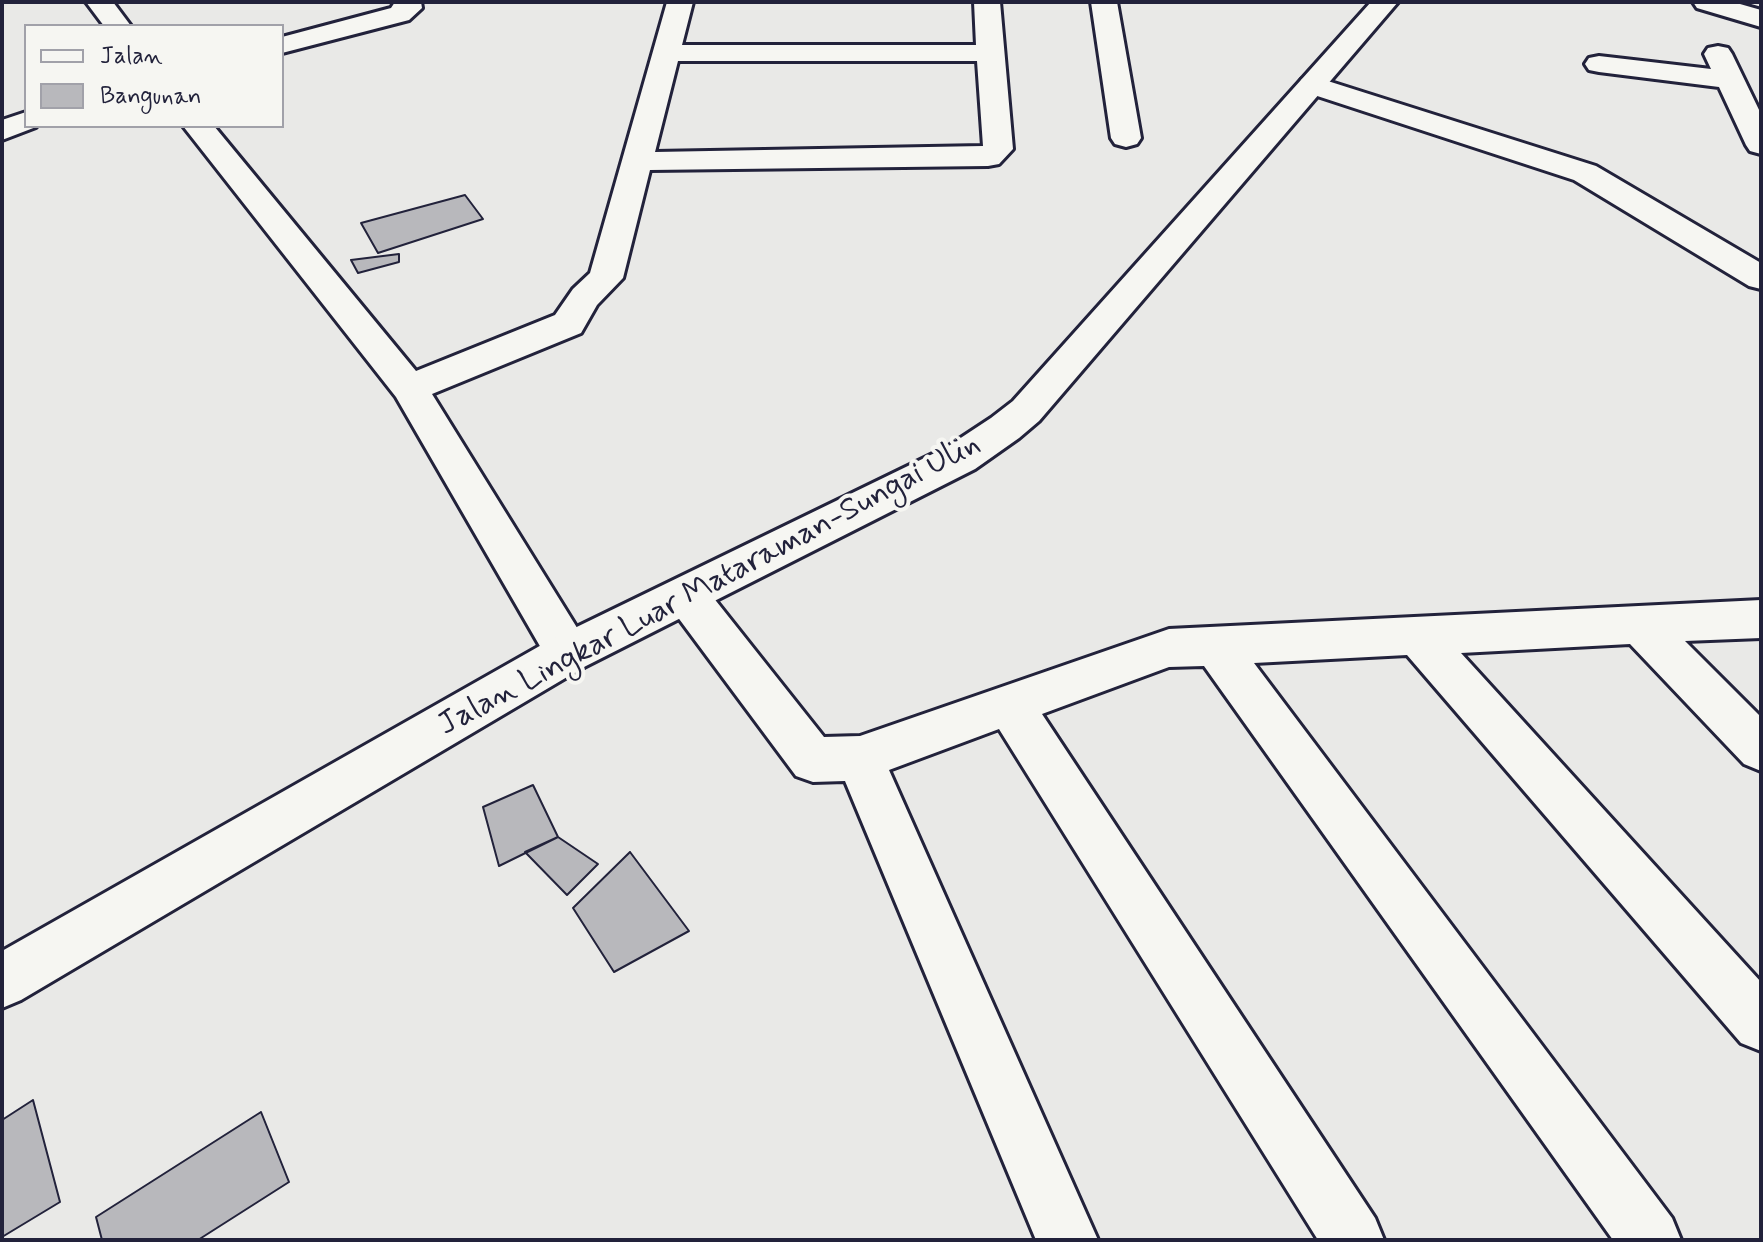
<!DOCTYPE html>
<html>
<head>
<meta charset="utf-8">
<style>
	body { margin:0 }
	#map { position:relative; width:1763px; height:1242px; overflow:hidden; background:#e9e9e7; font-family:Mynerve,sans-serif }
	canvas { display:block }
	.frame { position:absolute; inset:0; border:4px solid #22223b; pointer-events:none }
	.legend { position:absolute; left:24px; top:24px; width:260px; height:104px; box-sizing:border-box; background:#f6f6f2; border:2px solid #a1a1a9; margin:0; padding:10px 14px; list-style:none; font-size:24px; color:#22223b }
	.legend li { display:flex; align-items:center; gap:16px; height:40px }
	.legend b { width:40px; border:2px solid #a1a1a9 }
</style>
</head>
<body>
<div id="map">
<canvas width="1763" height="1242"></canvas>
<div class="frame"></div>
<ul class="legend">
<li><b style="height:10px;background:#f6f6f2"></b>Jalan</li>
<li><b style="height:22px;background:#b8b8bc"></b>Bangunan</li>
</ul>
</div>
<script>
const ctx = document.querySelector('canvas').getContext('2d');
ctx.lineJoin = 'round';
function fill(path, color) { ctx.fillStyle = color; ctx.fill(path, 'evenodd'); }
const shape = rows => new Path2D(rows.map(r => 'M' + r).join(''));
function trace(path, color, width, dash) { ctx.strokeStyle = color; ctx.lineWidth = width; ctx.lineCap = dash ? 'butt' : 'round'; ctx.setLineDash(dash || []); ctx.stroke(path); }
function write(font, color, halo, rows, align = 'center') {
  ctx.font = font + ' Mynerve,sans-serif'; ctx.lineWidth = 8; ctx.setLineDash([]); ctx.textBaseline = 'middle'; ctx.strokeStyle = halo; ctx.fillStyle = color; for (const [text, x, y, turn = 0] of rows) {
    ctx.save(); ctx.translate(x, y); ctx.rotate((+turn || 0) * Math.PI / 180); ctx.textAlign = isNaN(turn) ? turn : align; if (halo) ctx.strokeText(text, 0, 0); ctx.fillText(text, 0, 0); ctx.restore();
  }
}
const building = shape([
	[465,195,483,219,378,253,361,223,465,195],
	[399,254,399,262,358,273,351,260,399,254],
	[533,785,558,837,499,866,483,807,533,785],
	[558,837,598,864,567,895,525,852,558,837],
	[630,852,689,931,614,972,573,908,630,852],
	[33,1100,60,1202,2,1237,2,1120,33,1100],
	[261,1112,289,1182,198,1240,102,1240,96,1217,261,1112]
]);
fill(building, '#b8b8bc');
trace(building, '#22223b', 2);
const street = shape([
	[86,2,113,2,131,26,104,26,86,2],
	[395,2,421,2,422,8,409,20,282,53,282,37,391,8,395,2],
	[667,2,693,2,682,45,976,45,974,2,1000,2,1013,149,999,164,988,166,650,170,623,278,597,305,581,333,432,394,584,639,590,653,584,667,568,672,552,667,396,397,183,126,214,126,416,371,555,315,573,289,590,273,667,2],
	[678,61,977,61,983,146,655,152,678,61],
	[1091,2,1117,2,1141,138,1137,144,1126,147,1115,144,1111,138,1091,2],
	[1693,2,1733,2,1761,10,1761,27,1697,8,1693,2],
	[1718,46,1728,48,1732,54,1761,114,1761,154,1750,151,1746,145,1719,87,1599,72,1589,70,1585,64,1589,58,1599,56,1711,69,1704,54,1708,48,1718,46],
	[1312,76,1596,166,1761,263,1761,289,1749,286,1574,180,1302,91,1298,85,1302,79,1312,76],
	[26,112,26,126,36,127,2,140,2,120,26,112],
	[686,577,701,582,824,737,860,736,1169,629,1761,600,1761,638,1685,641,1761,717,1761,771,1744,764,1630,644,1461,653,1761,982,1761,1051,1741,1043,1407,655,1254,663,1672,1218,1681,1240,1613,1240,1204,666,1169,667,1042,714,1375,1218,1384,1240,1318,1240,999,729,889,770,1098,1240,1036,1240,845,781,813,782,796,776,671,608,664,595,671,582,686,577]
]);
const primary = shape([
	[1371,2,1398,2,1039,421,1019,438,975,469,584,667,21,1000,2,1008,2,951,552,639,947,447,991,418,1013,401,1371,2]
]);
trace(street, '#22223b', 6);
trace(primary, '#22223b', 6);
fill(street, '#f6f6f2');
fill(primary, '#f6f6f2');
write('32px', '#22223b', '#f6f6f2', [
	["Jalan Lingkar Luar Mataraman-Sungai Ulin",710,586,-28]
]);
</script>
</body>
</html>
